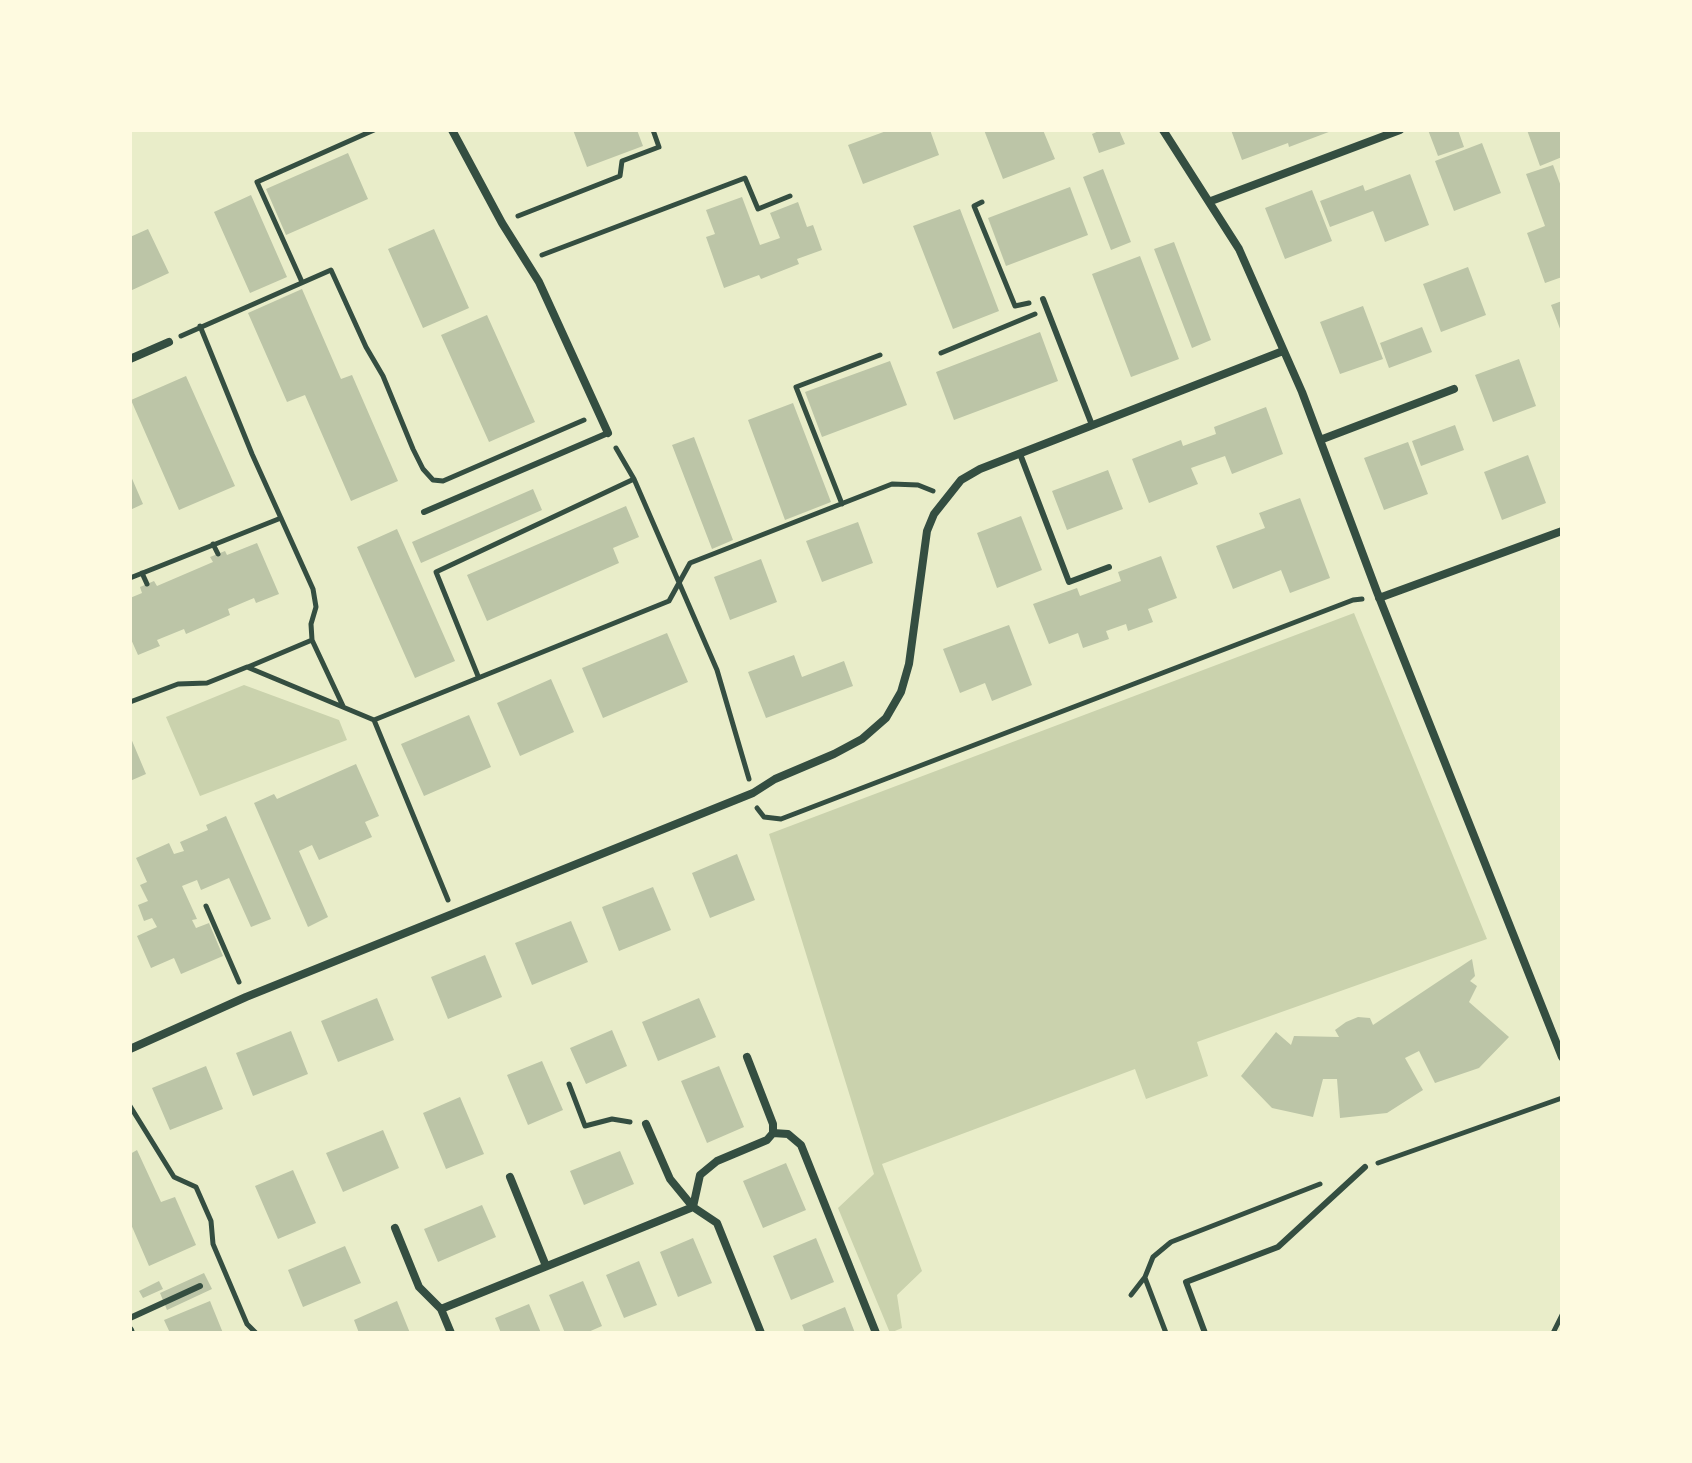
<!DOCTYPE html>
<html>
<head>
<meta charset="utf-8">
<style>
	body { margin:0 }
	#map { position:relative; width:1692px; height:1463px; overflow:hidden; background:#e9edc9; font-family:"Roboto Serif",serif }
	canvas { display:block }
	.frame { position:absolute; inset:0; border:132px solid #fefae0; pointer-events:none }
</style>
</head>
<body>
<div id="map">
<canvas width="1692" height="1463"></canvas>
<div class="frame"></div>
</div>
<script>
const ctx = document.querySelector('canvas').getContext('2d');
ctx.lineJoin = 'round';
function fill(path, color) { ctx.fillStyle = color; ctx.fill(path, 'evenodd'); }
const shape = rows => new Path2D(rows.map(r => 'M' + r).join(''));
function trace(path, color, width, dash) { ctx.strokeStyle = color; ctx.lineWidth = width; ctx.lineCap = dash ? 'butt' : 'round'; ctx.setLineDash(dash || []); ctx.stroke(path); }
fill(shape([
	[1354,613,1487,939,1197,1042,1208,1076,1146,1099,1135,1069,882,1164,922,1271,897,1295,902,1328,890,1333,838,1208,874,1174,769,834],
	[244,685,339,720,347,740,200,796,166,717]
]), '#cad2ad');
fill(shape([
	[573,130,637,130,643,146,587,167],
	[889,130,930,130,939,155,863,184,848,145],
	[984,130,1043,130,1055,159,1003,179],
	[1101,130,1119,130,1125,144,1099,153,1092,134],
	[1231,130,1334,130,1289,147,1288,143,1242,160],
	[1428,130,1458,130,1464,147,1438,156],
	[1527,130,1562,130,1562,157,1540,166],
	[1482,143,1501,193,1454,211,1435,161],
	[348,153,368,199,286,235,266,189],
	[1553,165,1562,189,1562,277,1545,283,1527,233,1545,226,1526,174],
	[1103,169,1131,242,1111,250,1083,177],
	[1410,174,1429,225,1385,242,1373,211,1330,227,1320,201,1363,185,1365,191],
	[1070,187,1088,235,1006,266,988,218],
	[1312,190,1332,241,1285,259,1265,208],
	[251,195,287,277,250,293,214,212],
	[742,197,760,245,780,238,770,213,798,202,807,227,813,225,822,250,797,259,799,264,761,279,759,275,724,288,706,237,715,234,706,210],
	[960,209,999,311,953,329,913,226],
	[148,229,169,273,130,291,130,237],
	[434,229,469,308,423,328,388,249],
	[1174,242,1211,340,1192,348,1154,249],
	[1140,256,1179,359,1131,377,1092,274],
	[1468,267,1486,315,1441,332,1423,284],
	[302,289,341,379,352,375,398,481,351,501,305,395,287,402,248,313],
	[1562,301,1562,334,1551,305],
	[1363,306,1383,359,1340,374,1320,322],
	[487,315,535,422,489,442,441,335],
	[1422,327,1432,352,1389,368,1380,343],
	[1040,332,1058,381,954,420,936,372],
	[1519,359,1536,406,1493,422,1475,375],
	[890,361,907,405,822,437,805,392],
	[186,376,235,486,179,510,131,400],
	[793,403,831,502,785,520,748,420],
	[1266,407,1283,454,1232,474,1225,456,1191,468,1198,484,1149,503,1132,459,1181,440,1183,446,1216,434,1214,427],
	[1455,425,1464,450,1421,466,1412,441],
	[694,437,733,540,712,549,672,445],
	[1408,442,1428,494,1384,510,1364,458],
	[1528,455,1546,503,1502,520,1484,472],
	[1108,470,1123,509,1067,530,1052,491],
	[130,474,143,504,130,510],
	[533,489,542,510,421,563,412,542],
	[1300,498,1330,578,1290,593,1281,570,1233,589,1216,546,1265,528,1259,513],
	[626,506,639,537,613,548,619,563,487,621,467,575],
	[1021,516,1042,570,997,588,977,533],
	[858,522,873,563,822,582,806,541],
	[397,529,455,661,415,678,357,547],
	[257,543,279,594,256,603,254,598,228,609,230,615,186,634,184,629,157,640,160,646,138,655,130,637,130,598,142,593,140,587,154,581,157,586,213,562,210,557,225,551,227,555],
	[1161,556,1177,598,1148,609,1153,622,1128,631,1126,624,1106,631,1109,639,1083,648,1078,633,1049,644,1033,604,1077,588,1080,596,1121,581,1118,572],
	[761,559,777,602,730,620,714,577],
	[1009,625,1032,685,992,701,985,683,960,693,943,649],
	[667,633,688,682,603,718,582,668],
	[794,655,802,677,844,661,853,686,766,718,748,672],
	[551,679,574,732,520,756,497,703],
	[469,715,491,767,424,796,401,744],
	[130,736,146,774,130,781],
	[356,764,379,816,365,822,372,837,319,860,312,845,299,851,328,917,308,927,254,803,274,794,277,799],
	[226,816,271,919,251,927,229,878,201,890,197,880,182,886,197,919,192,920,196,928,209,923,223,956,181,974,174,958,151,968,137,936,157,927,152,918,144,921,138,905,148,901,140,885,147,882,136,858,169,843,174,854,184,851,180,842,208,830,206,825],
	[737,854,755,900,710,918,692,873],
	[653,887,671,930,619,951,602,907],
	[571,921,588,962,532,985,515,943],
	[485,955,502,997,448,1019,431,977],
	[1472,959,1475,976,1470,981,1477,986,1469,1002,1509,1037,1479,1068,1435,1083,1419,1051,1405,1058,1423,1090,1387,1113,1340,1118,1337,1079,1323,1079,1313,1117,1272,1108,1241,1076,1276,1032,1291,1045,1294,1036,1339,1037,1335,1030,1346,1022,1358,1017,1370,1018,1373,1025],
	[377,998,394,1040,338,1062,321,1021],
	[699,998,716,1037,658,1061,642,1022],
	[612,1030,627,1066,586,1084,570,1048],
	[291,1031,308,1074,253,1096,236,1053],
	[542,1061,563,1110,528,1125,507,1075],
	[206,1066,223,1109,170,1130,152,1088],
	[719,1066,744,1127,707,1143,681,1081],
	[460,1097,484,1154,446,1169,423,1113],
	[383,1130,399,1168,343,1192,326,1153],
	[137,1150,161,1202,175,1197,196,1245,149,1266,130,1222,130,1154],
	[620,1151,634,1184,584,1205,570,1171],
	[786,1163,806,1210,763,1228,743,1181],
	[293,1170,316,1223,278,1239,255,1186],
	[482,1205,496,1237,438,1262,424,1229],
	[693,1238,712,1283,678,1297,660,1252],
	[816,1238,834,1282,791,1300,773,1256],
	[345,1246,361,1283,303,1307,288,1270],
	[639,1261,657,1305,624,1318,606,1275],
	[204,1273,212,1289,167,1310,160,1293],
	[159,1281,163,1289,143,1298,139,1291],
	[583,1281,602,1326,586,1333,565,1333,549,1295],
	[210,1301,223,1333,170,1333,164,1320],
	[397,1301,410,1333,359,1333,354,1320],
	[529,1304,541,1333,501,1333,495,1318],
	[845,1307,855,1333,805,1333,802,1325]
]), '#bcc5a7');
trace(shape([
	[982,202,974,206,1015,306,1029,303],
	[518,216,620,176,622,161,659,147,653,130],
	[542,255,745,178,758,209,790,196],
	[302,282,257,182,374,130],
	[200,326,252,454,313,589,316,607,311,624,312,640,343,706],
	[181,336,331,270,366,347,383,376,413,449,423,469,433,480,443,481,584,420],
	[941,353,1035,314],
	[616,448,634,479,717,670,749,779],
	[842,504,796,387,880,355],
	[213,544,218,554],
	[142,573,147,584],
	[130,578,281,518],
	[248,667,312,640],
	[478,676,436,572,634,479],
	[130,702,178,684,207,683,247,667,374,720,669,601,690,563,892,484,918,485,933,491],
	[374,720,448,900],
	[757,808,764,817,781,819,1353,600,1362,599],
	[206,906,239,982],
	[569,1084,585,1126,612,1119,630,1122],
	[130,1106,174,1177,196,1187,211,1221,213,1244,247,1324,256,1333],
	[1378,1163,1562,1098],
	[1145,1278,1166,1333],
	[1131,1295,1145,1277,1153,1257,1171,1242,1320,1184],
	[1553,1333,1562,1315]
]), '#344e41', 5);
trace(shape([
	[1043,299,1092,425],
	[1020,454,1069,582,1109,567],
	[424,512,608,433],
	[130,1318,200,1286],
	[1205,1333,1186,1282,1278,1247,1365,1167]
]), '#344e41', 6);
trace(shape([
	[452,130,502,223,539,282,608,433],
	[1163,130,1239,249,1302,392,1377,592,1562,1057],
	[1211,201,1400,130],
	[130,359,169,342],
	[1320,440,1454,389],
	[1379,598,1562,531],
	[130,1049,246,997,753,793,775,779,834,754,862,739,886,718,901,692,909,664,927,531,934,514,961,480,980,469,1283,351],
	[646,1124,670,1179,693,1207],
	[773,1133,788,1134,801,1145,876,1333],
	[510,1177,546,1266],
	[693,1207,700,1175,717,1161,767,1140,773,1133,773,1124,747,1057],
	[395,1228,419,1287,441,1309,451,1333],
	[441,1309,693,1207,717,1223,761,1333],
	[130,1330,131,1333]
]), '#344e41', 8);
</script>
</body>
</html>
